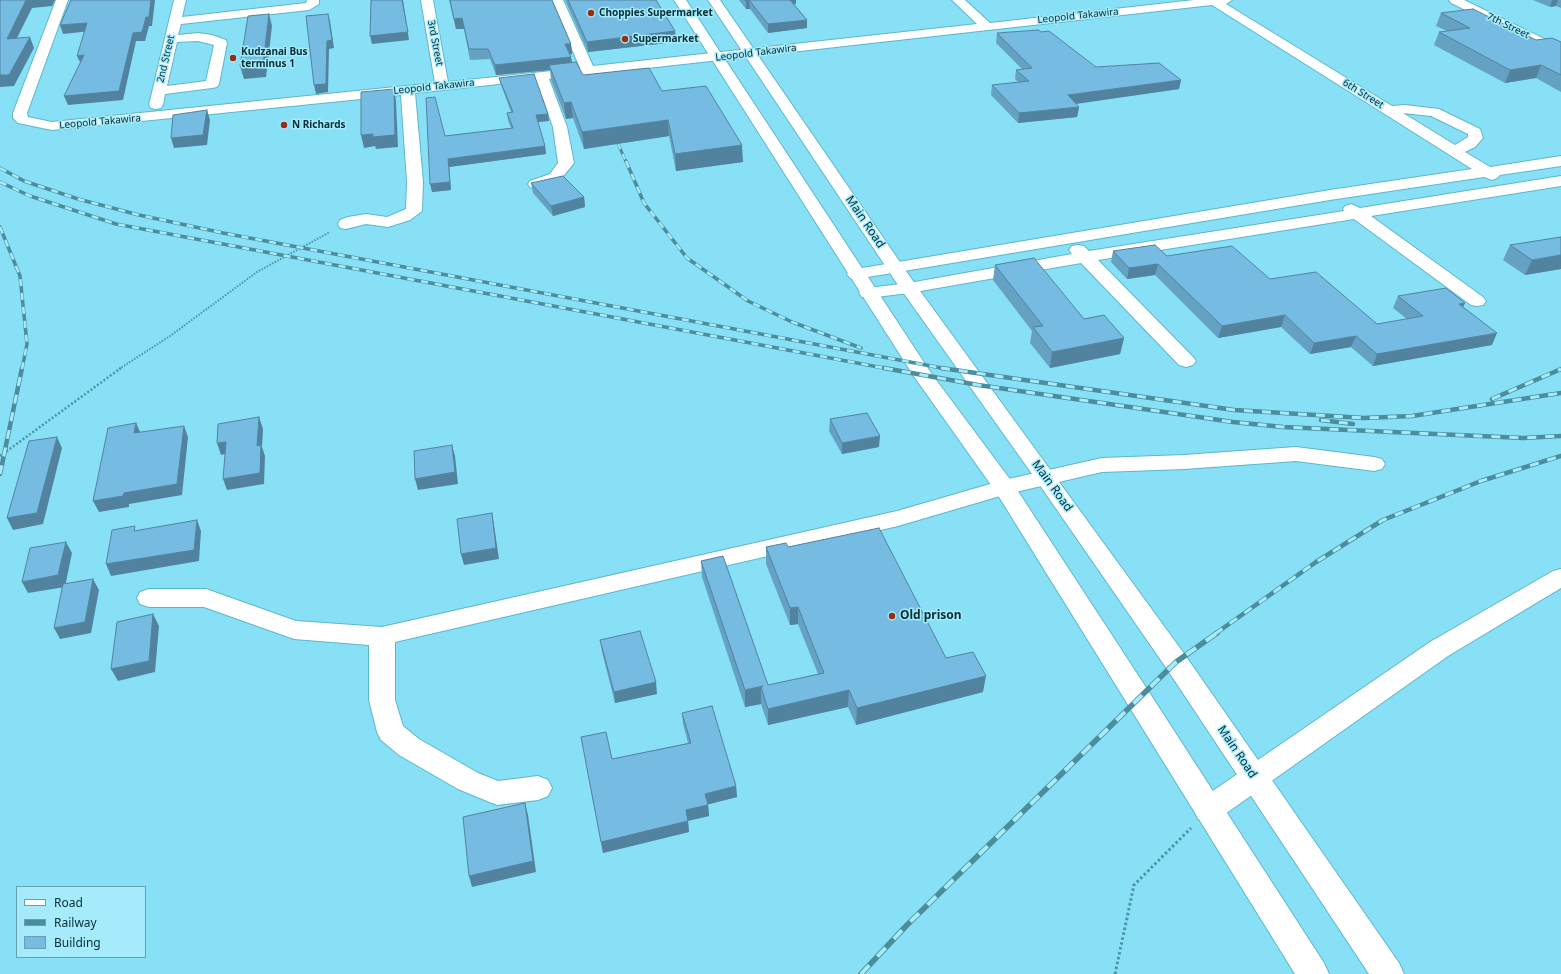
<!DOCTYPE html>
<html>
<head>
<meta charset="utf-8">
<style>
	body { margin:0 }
	#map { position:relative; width:1561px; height:974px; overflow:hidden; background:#87e0f6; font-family:"Noto Sans",sans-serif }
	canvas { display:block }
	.legend { position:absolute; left:16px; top:886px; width:130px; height:72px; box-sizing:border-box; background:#a6ebfc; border:1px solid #669fad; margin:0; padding:5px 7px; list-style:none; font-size:12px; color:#052e36 }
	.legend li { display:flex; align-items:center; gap:8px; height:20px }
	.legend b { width:20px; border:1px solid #669fad }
</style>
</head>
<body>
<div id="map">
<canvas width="1561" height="974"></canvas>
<ul class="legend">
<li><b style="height:5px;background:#fff"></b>Road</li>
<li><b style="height:5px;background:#4b8d9d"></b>Railway</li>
<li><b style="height:11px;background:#75bbe2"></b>Building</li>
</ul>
</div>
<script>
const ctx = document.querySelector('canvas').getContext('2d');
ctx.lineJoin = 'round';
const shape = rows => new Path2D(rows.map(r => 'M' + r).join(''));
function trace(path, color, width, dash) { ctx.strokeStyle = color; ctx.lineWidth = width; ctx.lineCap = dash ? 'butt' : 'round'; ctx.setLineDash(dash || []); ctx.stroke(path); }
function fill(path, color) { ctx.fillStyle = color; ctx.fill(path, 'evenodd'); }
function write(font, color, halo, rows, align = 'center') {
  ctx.font = font + ' "Noto Sans",sans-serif'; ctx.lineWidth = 3; ctx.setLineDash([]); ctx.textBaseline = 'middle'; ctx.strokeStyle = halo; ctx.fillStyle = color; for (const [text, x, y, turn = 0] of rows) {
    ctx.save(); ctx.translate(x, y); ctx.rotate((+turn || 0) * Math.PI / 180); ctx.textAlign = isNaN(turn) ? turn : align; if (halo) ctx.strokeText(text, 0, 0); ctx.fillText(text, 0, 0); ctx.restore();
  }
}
const minor = shape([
	[56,0,68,0,27,113,28,117,52,122,435,83,421,0,433,0,448,82,580,68,551,0,563,0,593,66,977,24,952,0,965,0,990,23,1194,0,1232,0,1226,4,1392,106,1405,105,1439,109,1480,129,1483,138,1475,147,1465,152,1490,167,1561,156,1561,166,1500,175,1497,178,1492,180,1484,177,1330,200,856,279,850,278,847,274,850,270,1330,190,1472,169,1212,5,549,79,567,127,574,163,560,180,536,189,530,187,528,184,530,181,550,174,558,163,553,127,536,80,415,93,423,182,422,211,410,220,388,227,366,224,346,229,340,228,338,224,340,220,348,217,366,214,387,217,406,209,407,182,401,95,52,130,18,123,13,118,13,113,56,0],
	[1403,113,1431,116,1468,134,1468,137,1455,145,1403,113],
	[174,0,186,0,182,17,306,3,307,0,319,0,319,4,309,10,181,24,178,35,198,33,212,35,226,40,227,43,219,84,217,87,212,88,165,94,163,105,161,108,156,109,151,108,149,105,174,0],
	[198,41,214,45,206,81,167,86,177,42,198,41],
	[1449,0,1464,0,1561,47,1561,56,1451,3,1449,0],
	[1561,176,1561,186,1371,216,1483,297,1486,301,1483,305,1477,306,1471,305,1354,219,1098,260,1193,357,1196,361,1193,365,1186,367,1179,365,1081,263,909,293,868,298,862,297,859,293,862,289,868,288,909,283,1072,254,1069,250,1072,246,1078,245,1084,246,1089,251,1344,211,1343,209,1345,206,1351,204,1360,208,1561,176],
	[1296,447,1374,457,1382,459,1385,464,1382,469,1374,471,1296,461,1184,469,1102,472,1007,494,898,526,395,642,395,700,403,726,419,739,478,773,498,781,538,776,548,780,552,788,548,796,538,800,497,805,487,801,458,789,399,755,381,740,377,732,369,700,369,645,294,639,204,607,149,607,140,604,137,598,140,592,149,589,206,589,296,621,382,627,897,511,1004,480,1102,458,1184,455,1296,447],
	[1561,569,1561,588,1448,656,1218,819,1208,822,1198,819,1194,810,1198,801,1430,642,1553,571,1561,569]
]);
const major = shape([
	[674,0,686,0,931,373,1012,482,1149,692,1324,963,1329,974,1295,974,996,492,913,375,674,0],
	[708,0,720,0,915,284,1185,655,1399,963,1404,974,1369,974,1167,669,1037,481,900,288,708,0]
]);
trace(minor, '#5db7cb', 2);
trace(major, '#5db7cb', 2);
trace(shape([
	[119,369,170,336,257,272,330,232]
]), '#4e93a3', 2, [1.5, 1.5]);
trace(shape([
	[0,456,121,368]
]), '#4e93a3', 2.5, [2, 2]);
trace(shape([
	[1115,974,1134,885,1191,828]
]), '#4e93a3', 3, [2.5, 2.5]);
fill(minor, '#fff');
fill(major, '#fff');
const railFar3 = shape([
	[614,134,626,162]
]);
const railFar2 = shape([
	[626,161,644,203,687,258,748,301,792,322,861,348],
	[0,168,24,181,78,199,139,215,223,233,947,369],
	[0,182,30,196,116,224,889,369],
	[0,227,20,276,27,344,22,369]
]);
const railFar1 = shape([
	[884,368,978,385,1233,422,1283,427,1523,438,1561,436],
	[941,368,1234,410,1364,418,1412,416,1561,393],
	[1492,399,1561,369],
	[1321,420,1353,424],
	[0,474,22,368],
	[1215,634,1316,562,1383,520,1481,481,1561,456]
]);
const rail = shape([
	[861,974,907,925,1176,662,1217,633]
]);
trace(railFar3, '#4b8d9d', 3);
trace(railFar2, '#4b8d9d', 3.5);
trace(railFar1, '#4b8d9d', 4.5);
trace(rail, '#4b8d9d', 5.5);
trace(railFar3, '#a6ebfc', 2, [5.5]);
trace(railFar2, '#a6ebfc', 2.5, [7]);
trace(railFar1, '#a6ebfc', 3, [9]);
trace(rail, '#a6ebfc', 4, [12]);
fill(shape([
	[449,0,552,0,571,44,572,54,570,54,571,57,572,62,583,75,662,91,743,162,676,171,669,136,584,149,573,118,566,119,551,80,550,70,496,75,490,59,470,60,464,29,456,29],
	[565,0,656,0,675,31,676,42,588,52],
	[739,0,796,0,796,4,794,4,807,20,807,28,768,33,750,9,746,9],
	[1533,0,1561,0,1561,8,1556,6,1550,7],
	[1441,13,1536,40,1561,42,1561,92,1536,78,1505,83,1434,45,1439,32,1447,31,1436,26],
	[997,33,1096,67,1181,80,1179,89,1076,104,1079,107,1077,117,1018,123,991,95,992,85,1018,82,1015,79,1016,70,1022,69,996,43],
	[499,78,548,114,549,121,538,122,545,146,546,154,449,167,451,190,432,192,445,136,511,128,508,120,507,113,511,112,501,85],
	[531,183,584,197,585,207,553,216,533,193],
	[1561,237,1561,269,1525,275,1503,260,1510,245],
	[1113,251,1167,256,1270,279,1377,324,1407,319,1393,308,1398,296,1463,307,1492,345,1373,366,1351,347,1310,354,1281,327,1218,338,1155,275,1127,279,1111,262],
	[995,265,1084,319,1124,338,1120,354,1050,368,1030,343,1032,331,993,280],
	[830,419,879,447,842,454,829,431],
	[766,547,788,547,946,658,983,692,856,725,848,707,768,725,761,704,745,707,702,577,701,561,768,685,818,674,798,624,790,625,766,564],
	[600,640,657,694,615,703,602,652],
	[682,713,736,786,737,797,708,804,709,816,688,821,689,832,603,853,581,737,612,759,688,743,683,724]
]), '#65a1c2');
fill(shape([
	[26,0,55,0,52,6,32,8,11,50,7,39],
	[151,0,155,0,152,26,149,26,145,41,136,41,123,100,68,105,64,96,133,33],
	[403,0,409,40,372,44,370,36],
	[749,0,750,9,746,9,746,1],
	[787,0,796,0,796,4,787,5],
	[1552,0,1558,0,1556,6,1550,7],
	[269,14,272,26,266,77,244,79,240,66],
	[328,14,330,21,334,48,329,49,328,92,316,94,314,85,327,41],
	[462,18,464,29,456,29,454,19],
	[807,20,807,28,768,33,768,24],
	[87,23,91,31,63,34,60,25],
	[675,31,676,42,588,52,587,42],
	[30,37,34,48,14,86,0,87,0,75],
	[565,44,571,44,572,54,566,55],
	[84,55,81,64,77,56],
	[571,57,572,67,549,65,550,70,496,75,495,65],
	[1541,65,1536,78,1505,83,1510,70],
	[1181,80,1179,89,1067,105,1068,95],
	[394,89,396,101,398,147,376,149,375,146,364,148,361,135,373,134],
	[571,102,573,118,566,119,564,103],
	[1079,107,1077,117,1018,123,1019,113],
	[207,110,210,120,207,145,174,148,171,138],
	[548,114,549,121,537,122,536,115],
	[668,120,669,136,584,149,582,132],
	[742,145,743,162,676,171,675,154],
	[545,146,546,154,449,167,451,190,432,192,430,184,448,159],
	[584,197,585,207,553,216,551,206],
	[1561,255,1561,269,1525,275,1532,260],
	[1158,264,1155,275,1127,279,1129,268],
	[1465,303,1460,314,1459,304],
	[1285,315,1281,327,1218,338,1222,326],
	[1497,333,1492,345,1373,366,1377,354],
	[1356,336,1351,347,1310,354,1314,343],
	[1124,338,1120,354,1050,368,1052,352],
	[259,417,263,429,262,447,265,456,264,484,227,490,223,479,257,446],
	[136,423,141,434,134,433],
	[184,426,188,437,182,495,129,504,129,507,99,512,93,501,124,493],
	[880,436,879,447,842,454,842,443],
	[57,437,62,448,43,524,13,530,7,518],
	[226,442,230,453,221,455,217,443],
	[452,445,455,456,458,484,418,490,415,479],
	[492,513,494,525,499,559,464,565,461,554],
	[197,520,201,531,199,561,111,576,106,564],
	[66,542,72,553,65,587,28,593,22,582],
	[93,579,99,590,91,633,60,639,54,628],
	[798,607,798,624,790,625,790,608],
	[153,614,159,626,155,672,118,681,111,669],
	[986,676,983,692,856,725,857,708],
	[656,682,657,694,615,703,614,692],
	[761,687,761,704,745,707,745,690],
	[849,690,848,707,768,725,768,709],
	[736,786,737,797,706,805,705,794],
	[525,803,528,815,536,872,472,887,469,876],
	[708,805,709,816,687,821,686,810],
	[688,821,689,832,603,853,601,842]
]), '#52839e');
const building = shape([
	[0,0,26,0,7,39,30,37,9,75,0,75,0,0],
	[71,0,151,0,149,17,146,17,142,32,133,33,119,91,64,96,84,55,77,56,87,23,60,25,71,0],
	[371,0,402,0,408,32,370,36,371,0],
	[450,0,552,0,571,44,565,44,571,57,495,65,488,49,469,49,462,18,454,19,450,0],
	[568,0,656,0,675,31,587,42,568,0],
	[745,0,790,0,807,20,768,24,749,0,746,1,745,0],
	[1473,9,1536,40,1552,38,1561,42,1561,75,1541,65,1510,70,1439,32,1470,28,1441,13,1473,9],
	[269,14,263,64,240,66,248,16,269,14],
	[328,14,332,40,327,41,326,84,314,85,306,16,328,14],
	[1038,30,1041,32,1049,31,1096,67,1159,63,1181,80,1068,95,1079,107,1019,113,992,85,1029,81,1016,70,1032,68,997,33,1038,30],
	[576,62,583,75,649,68,662,91,706,86,742,145,675,154,668,120,582,132,571,102,564,103,549,65,576,62],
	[534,74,548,114,536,115,545,146,448,159,450,182,430,184,426,98,435,97,445,136,513,128,507,113,513,112,499,78,534,74],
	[394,89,395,135,373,137,373,134,361,135,361,92,394,89],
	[207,110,203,135,171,138,173,115,207,110],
	[563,176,584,197,551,206,531,183,563,176],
	[1561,237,1561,255,1532,260,1510,245,1561,237],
	[1155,245,1167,256,1232,246,1270,279,1316,272,1377,324,1423,316,1398,296,1446,288,1465,303,1459,304,1497,333,1377,354,1356,336,1314,343,1285,315,1222,326,1158,264,1129,268,1113,251,1155,245],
	[1034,258,1084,319,1104,315,1124,338,1052,352,1033,327,1043,326,995,265,1034,258],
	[867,413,880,436,842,443,830,419,867,413],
	[259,417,257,446,261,445,260,473,223,479,226,442,217,443,218,424,259,417],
	[136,423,134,433,184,426,177,484,124,493,123,496,93,501,108,428,136,423],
	[57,437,37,513,7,518,29,441,57,437],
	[452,445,455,472,415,479,414,451,452,445],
	[492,513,496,548,461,554,457,519,492,513],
	[197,520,194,550,106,564,112,530,135,526,134,531,197,520],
	[879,528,946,658,973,652,986,676,857,708,849,690,768,709,761,687,763,686,745,690,701,561,723,556,768,685,824,673,798,607,790,608,766,547,786,543,788,547,879,528],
	[66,542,58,575,22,582,30,548,66,542],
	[93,579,85,622,54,628,63,584,93,579],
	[153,614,149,661,111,669,117,622,153,614],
	[640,631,656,682,614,692,600,640,640,631],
	[712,706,736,786,705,794,708,805,686,810,688,821,601,842,581,737,606,732,612,759,691,743,682,713,712,706],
	[525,803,533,861,469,876,463,817,525,803]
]);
fill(building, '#75bbe2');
trace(building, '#52839e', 1);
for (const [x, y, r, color] of [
	[591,13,4,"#972e14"],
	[625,39,4,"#972e14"],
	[233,58,4,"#972e14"],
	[284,125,4,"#972e14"],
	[892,616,4,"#972e14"]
]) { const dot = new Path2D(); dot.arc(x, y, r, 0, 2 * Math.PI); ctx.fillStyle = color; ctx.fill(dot); trace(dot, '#a6ebfc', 1.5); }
write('bold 10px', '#052e36', '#a6ebfc', [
	["Choppies Supermarket",599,13],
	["Supermarket",633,39],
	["Kudzanai Bus",241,52],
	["terminus 1",241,64],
	["N Richards",292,125]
], 'left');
write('10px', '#052e36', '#a6ebfc', [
	["Leopold Takawira",1078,16,-6],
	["7th Street",1508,26,26],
	["3rd Street",435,43,79],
	["Leopold Takawira",756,53,-7],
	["2nd Street",166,59,-77],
	["Leopold Takawira",434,87,-6],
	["6th Street",1363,94,32],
	["Leopold Takawira",100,122,-5]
]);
write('12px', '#052e36', '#a6ebfc', [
	["Main Road",865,222,56],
	["Main Road",1052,486,54],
	["Main Road",1237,752,56]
]);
write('bold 12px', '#052e36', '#a6ebfc', [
	["Old prison",900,616]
], 'left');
</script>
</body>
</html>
